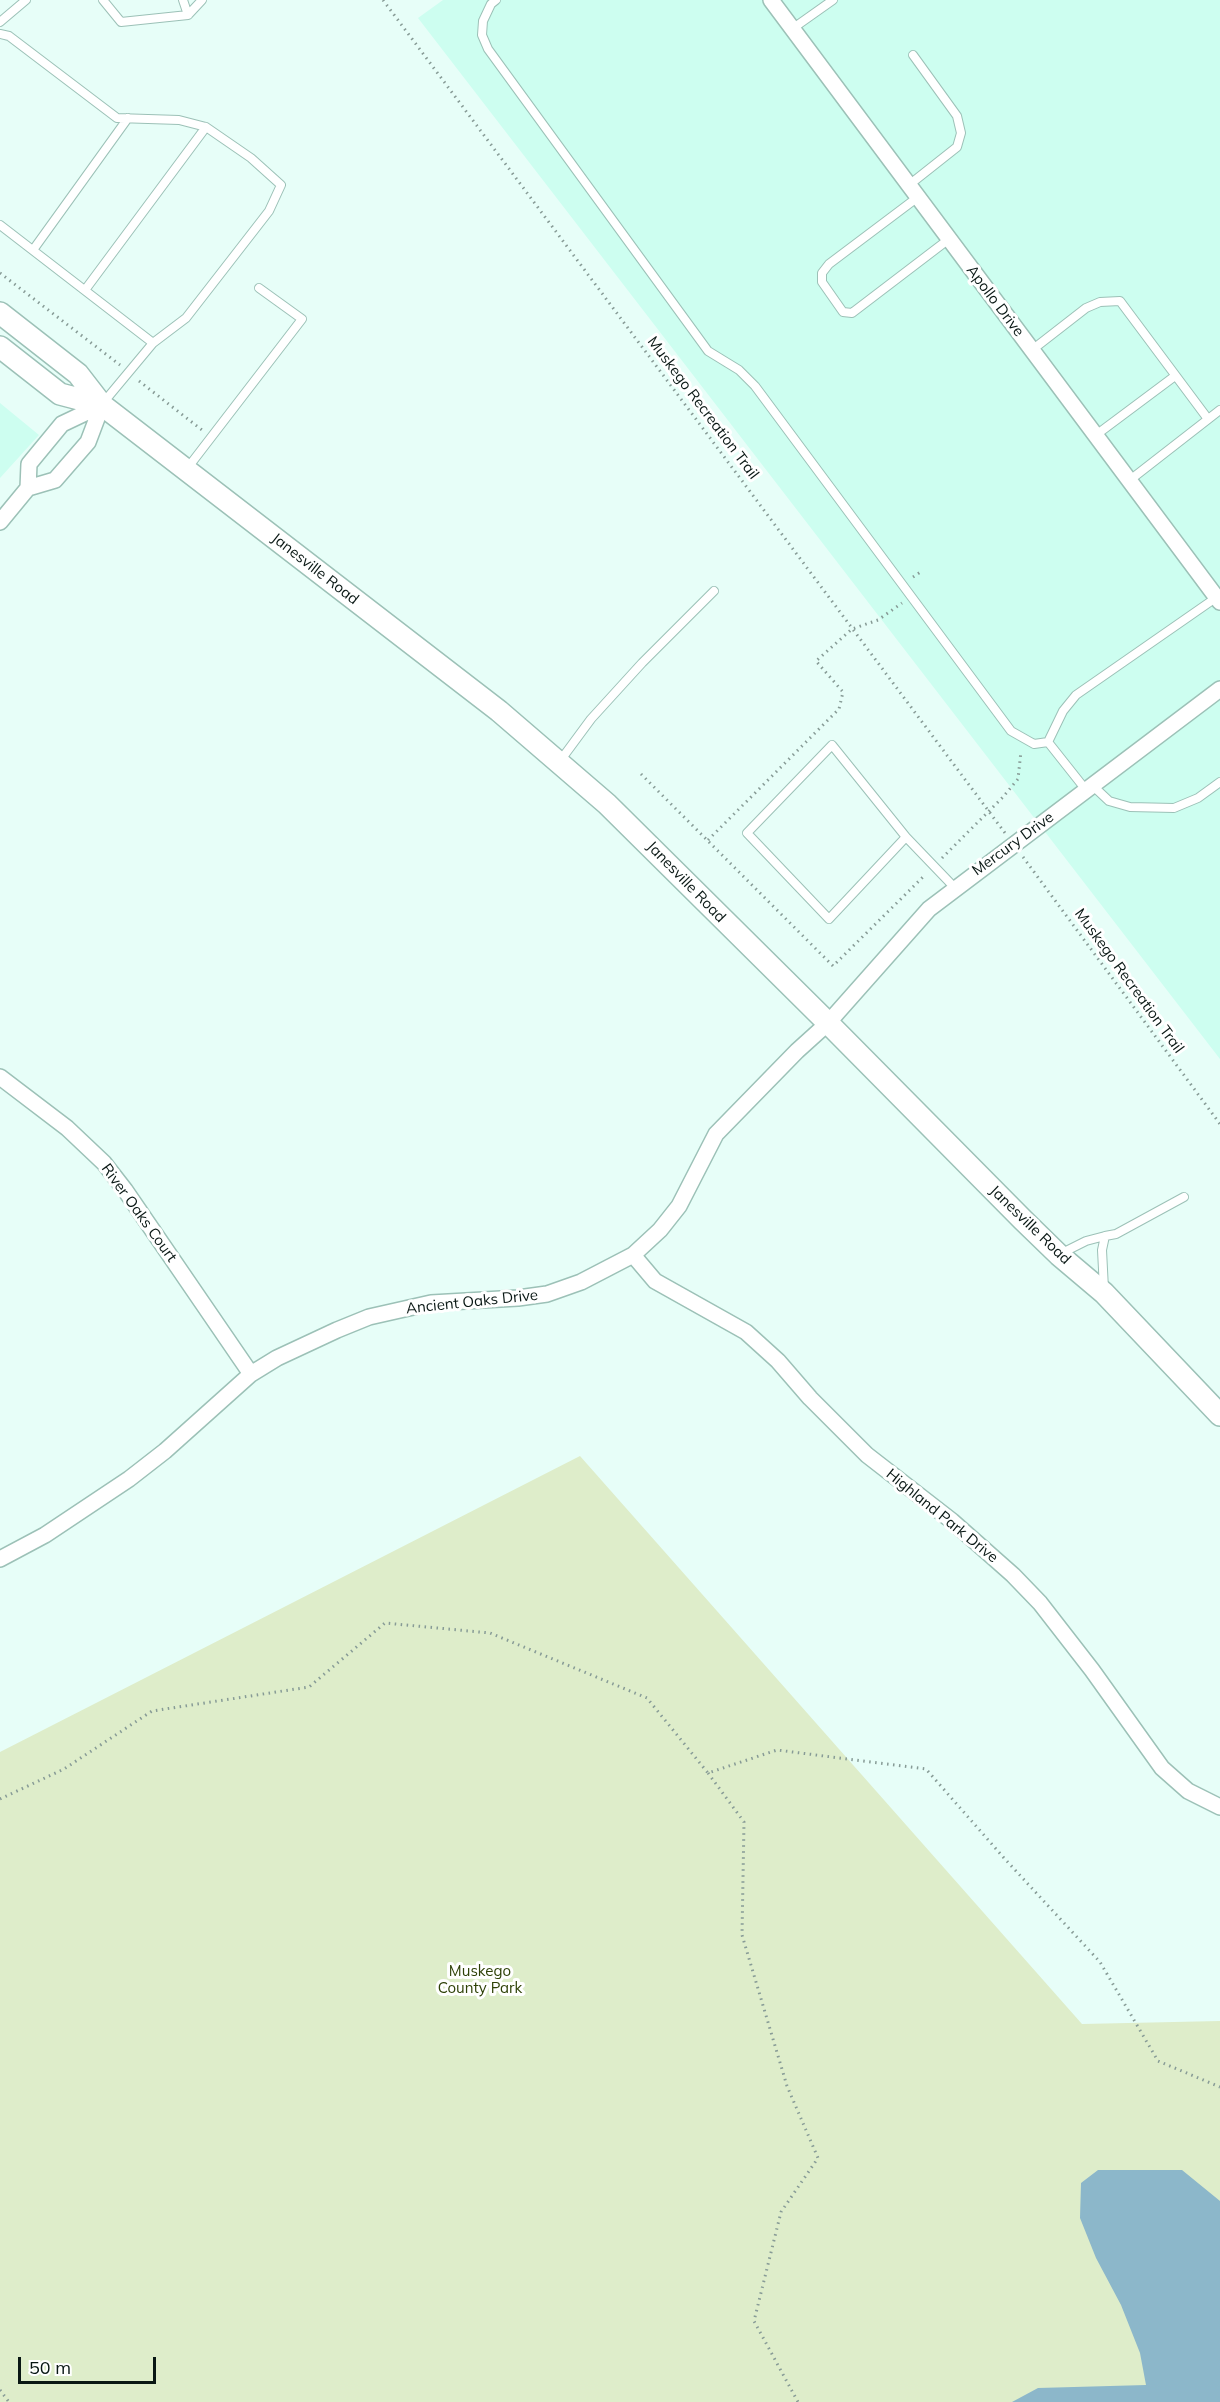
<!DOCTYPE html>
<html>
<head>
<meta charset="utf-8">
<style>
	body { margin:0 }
	#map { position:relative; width:1220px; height:2402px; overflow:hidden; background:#e7fef8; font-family:Mulish,sans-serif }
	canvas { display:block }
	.scale { position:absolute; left:18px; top:2357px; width:138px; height:27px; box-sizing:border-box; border:3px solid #091714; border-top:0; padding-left:8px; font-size:18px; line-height:21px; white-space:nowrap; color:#091714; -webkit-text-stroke:4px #fff; paint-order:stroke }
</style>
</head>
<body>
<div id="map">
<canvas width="1220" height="2402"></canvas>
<div class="scale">50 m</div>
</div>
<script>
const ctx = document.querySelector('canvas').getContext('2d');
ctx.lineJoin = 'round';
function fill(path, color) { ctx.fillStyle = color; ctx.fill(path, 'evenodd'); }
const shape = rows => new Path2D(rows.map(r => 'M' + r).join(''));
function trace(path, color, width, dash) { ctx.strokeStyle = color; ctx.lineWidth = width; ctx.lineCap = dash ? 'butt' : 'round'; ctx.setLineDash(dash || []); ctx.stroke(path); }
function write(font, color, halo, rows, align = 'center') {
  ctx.font = font + ' Mulish,sans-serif'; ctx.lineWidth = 6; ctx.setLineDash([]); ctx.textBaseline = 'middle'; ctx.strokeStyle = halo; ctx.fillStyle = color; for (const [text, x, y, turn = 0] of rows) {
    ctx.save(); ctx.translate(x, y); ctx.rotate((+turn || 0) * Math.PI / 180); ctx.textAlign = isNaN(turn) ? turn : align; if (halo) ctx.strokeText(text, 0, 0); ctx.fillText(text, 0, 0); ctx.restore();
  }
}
fill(shape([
	[443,0,1220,0,1220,1059,418,18],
	[0,403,39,435,0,478]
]), '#cdfef0');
fill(shape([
	[580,1456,1082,2024,1220,2021,1220,2402,0,2402,0,1752]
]), '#deedca');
fill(shape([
	[1098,2170,1182,2170,1220,2201,1220,2402,1012,2402,1038,2388,1146,2385,1140,2353,1121,2305,1096,2258,1080,2218,1081,2183]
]), '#8cb7ca');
const service = shape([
	[103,0,121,22,188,15,202,0],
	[183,0,188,15],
	[496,0,491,4,483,21,482,35,488,49,708,351,739,370,755,386,1011,731,1034,744,1048,742,1086,790],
	[0,22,26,0],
	[792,29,833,0],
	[0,34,9,36,117,118,179,120,206,127,251,158,281,185,269,211,186,318,153,343,103,403],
	[909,185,957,147,961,133,957,116,913,55],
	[918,197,829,264,822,273,822,282,843,312,852,313,949,239],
	[0,225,153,343],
	[33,250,128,118],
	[85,290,206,127],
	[1032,350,1086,308,1100,302,1120,301,1208,419],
	[1096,435,1175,376],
	[186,470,302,319,259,288],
	[1130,480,1220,410],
	[1048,742,1063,711,1076,695,1217,597],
	[560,761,591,719,642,663,714,591],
	[1092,785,1109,801,1130,807,1174,808,1198,798,1220,782],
	[906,837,829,919,747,833,832,745,906,837,955,888],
	[1105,1236,1116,1234,1184,1197],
	[1060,1254,1086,1241,1105,1236,1102,1250,1104,1289]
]);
const minor = shape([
	[771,0,1220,602],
	[28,488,29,464,62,424,102,405],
	[0,522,28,488,55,480,88,442,102,405],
	[0,1077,67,1128,104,1163,125,1190,251,1374],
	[633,1255,655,1281,746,1332,778,1361,810,1398,867,1455,952,1521,1013,1575,1040,1603,1092,1670,1162,1768,1188,1791,1220,1807],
	[0,1559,45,1535,129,1479,165,1451,251,1374,277,1358,337,1330,369,1317,431,1303,518,1298,547,1294,581,1282,633,1255,660,1230,679,1206,716,1134,797,1051,828,1023,929,909,1220,689]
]);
const secondary = shape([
	[0,313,78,374,102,405,499,711,607,804,828,1023,1023,1220,1059,1255,1104,1293,1220,1415],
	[0,347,60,394,102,405]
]);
trace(service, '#9cc1b7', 10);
trace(minor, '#9cc1b7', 18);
trace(secondary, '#9cc1b7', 24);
trace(shape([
	[383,0,1005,833],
	[0,273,120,365],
	[139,381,202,430],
	[913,577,922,571],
	[641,774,833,966,925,875],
	[708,840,839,709,843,692,816,661,852,629,878,620,902,603],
	[1023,857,1220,1124],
	[942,858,1003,797,1018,779,1021,751],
	[708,1773,744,1822,742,1935,787,2086,818,2158,781,2212,754,2321,798,2402],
	[0,1799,64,1769,152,1711,309,1687,385,1623,490,1633,647,1698,708,1773,777,1750,926,1769,1004,1858,1100,1962,1158,2061,1220,2087],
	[0,2390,9,2402]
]), '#879b96', 3, [1.5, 4.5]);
trace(service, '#fff', 8);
trace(minor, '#fff', 15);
trace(secondary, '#fff', 21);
write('15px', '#091714', '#fff', [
	["Apollo Drive",995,301,53],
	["Muskego Recreation Trail",703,408,53],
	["Janesville Road",315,569,38],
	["Mercury Drive",1013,844,-36],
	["Janesville Road",686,882,46],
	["Muskego Recreation Trail",1129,981,54],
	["River Oaks Court",139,1213,54],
	["Janesville Road",1030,1225,44],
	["Ancient Oaks Drive",472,1302,-6],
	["Highland Park Drive",942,1516,39]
]);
write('15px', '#2e4107', '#fff', [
	["Muskego",480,1971],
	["County Park",480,1988]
]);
</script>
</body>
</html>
